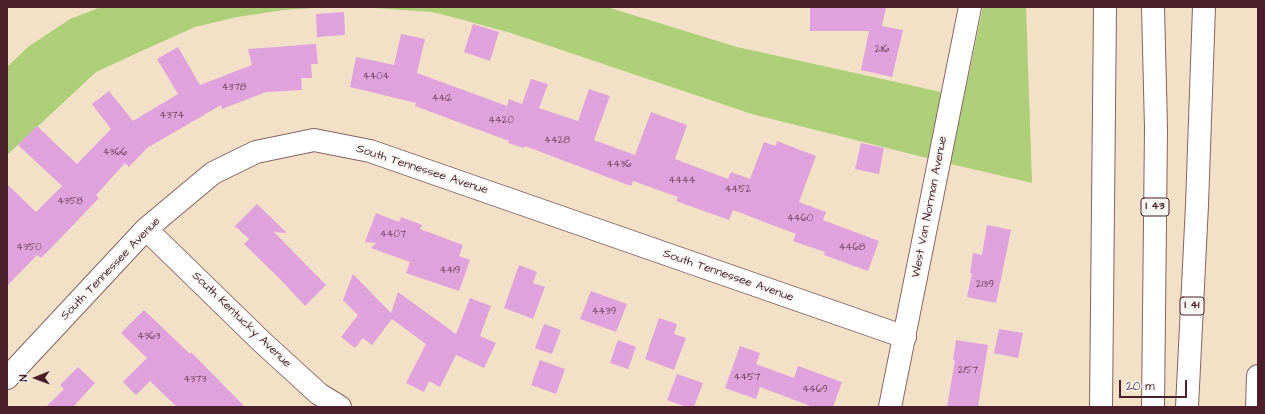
<!DOCTYPE html>
<html>
<head>
<meta charset="utf-8">
<style>
	body { margin:0 }
	#map { position:relative; width:1265px; height:414px; overflow:hidden; background:#f2e1c6; font-family:"Architects Daughter",sans-serif }
	canvas { display:block }
	.frame { position:absolute; inset:0; border:8px solid #4a1f2b; pointer-events:none }
	.north { position:absolute; left:16px; top:358px; width:40px; height:40px; -webkit-text-stroke:3px #f6f6f2; paint-order:stroke; rotate:269deg; font-size:11px; font-weight:700; line-height:16px; text-align:center; color:#4a1f2b }
	.north::after { content:''; display:block; margin:auto; width:14px; height:18px; background:#4a1f2b; clip-path:polygon(50% 0,100% 100%,50% 72%,0 100%) }
	.scale { position:absolute; left:1119px; top:380px; width:68px; height:18px; box-sizing:border-box; border:2px solid #4a1f2b; border-top:0; padding-left:5px; font-size:12px; line-height:14px; white-space:nowrap; color:#4a1f2b; -webkit-text-stroke:3px #f6f6f2; paint-order:stroke }
</style>
</head>
<body>
<div id="map">
<canvas width="1265" height="414"></canvas>
<div class="frame"></div>
<div class="north">N</div>
<div class="scale">20 m</div>
</div>
<script>
const ctx = document.querySelector('canvas').getContext('2d');
ctx.lineJoin = 'round';
function fill(path, color) { ctx.fillStyle = color; ctx.fill(path, 'evenodd'); }
const shape = rows => new Path2D(rows.map(r => 'M' + r).join(''));
function trace(path, color, width, dash) { ctx.strokeStyle = color; ctx.lineWidth = width; ctx.lineCap = dash ? 'butt' : 'round'; ctx.setLineDash(dash || []); ctx.stroke(path); }
function write(font, color, halo, rows, align = 'center') {
  ctx.font = font + ' "Architects Daughter",sans-serif'; ctx.lineWidth = 4; ctx.setLineDash([]); ctx.textBaseline = 'middle'; ctx.strokeStyle = halo; ctx.fillStyle = color; for (const [text, x, y, turn = 0] of rows) {
    ctx.save(); ctx.translate(x, y); ctx.rotate((+turn || 0) * Math.PI / 180); ctx.textAlign = isNaN(turn) ? turn : align; if (halo) ctx.strokeText(text, 0, 0); ctx.fillText(text, 0, 0); ctx.restore();
  }
}
fill(shape([
	[101,7,328,7,284,10,237,17,195,27,148,48,96,72,7,155,7,67,28,47,70,19],
	[359,7,607,7,737,47,964,97,983,7,1026,7,1032,183,951,164,752,114,511,33,456,18,432,12]
]), '#adcf78');
fill(shape([
	[810,7,886,7,882,26,903,30,892,77,861,70,869,31,810,31],
	[344,12,345,35,317,37,316,14],
	[473,24,499,32,490,61,464,52],
	[401,34,425,39,417,73,507,106,509,99,522,104,531,79,548,84,539,108,578,121,589,89,610,96,594,140,635,155,651,112,687,125,675,159,728,179,731,172,750,179,764,142,776,146,777,141,816,156,799,202,826,212,823,220,879,241,868,271,824,255,825,252,793,241,796,234,733,210,729,220,676,201,678,197,633,181,631,186,525,146,524,148,508,143,509,141,415,106,416,103,350,87,356,57,394,65],
	[316,44,318,64,311,64,312,78,301,78,302,90,266,92,222,109,221,105,147,148,129,167,125,163,96,195,99,198,57,242,41,258,37,255,7,286,7,184,36,212,62,186,18,145,37,126,77,164,111,129,92,104,109,91,133,121,178,94,157,59,178,47,200,85,252,65,248,49],
	[861,143,884,148,879,174,855,169],
	[257,204,287,233,274,232,326,285,305,306,279,278,244,244,249,239,237,228,234,227],
	[376,213,399,222,401,217,422,225,420,229,463,245,459,256,470,260,459,291,406,273,410,262,371,248,376,243,365,242],
	[987,225,1011,230,996,303,967,297,972,273,970,273,973,253,982,255],
	[519,265,537,272,533,283,545,287,533,319,504,308],
	[353,274,391,313,398,292,456,334,470,298,491,306,480,336,496,343,484,368,456,355,440,387,429,381,424,392,406,383,426,344,392,319,372,345,363,338,355,348,341,337,358,315,343,300],
	[591,291,627,304,616,332,580,319],
	[144,310,190,354,191,352,245,407,177,407,150,381,136,395,123,382,147,358,121,333],
	[659,318,677,324,674,334,686,338,674,370,645,359],
	[544,324,561,330,552,354,535,348],
	[999,329,1023,333,1018,358,994,353],
	[618,340,636,347,628,369,610,363],
	[956,340,988,345,978,407,947,407,955,360,953,360],
	[740,346,760,353,756,364,794,378,798,366,842,382,833,407,813,407,760,387,756,399,725,388],
	[540,360,565,369,556,394,531,385],
	[78,367,95,383,73,407,46,407,64,389,60,385],
	[677,374,703,383,694,407,687,407,667,400]
]), '#e0a2dd');
const street = shape([
	[146,229,262,342,319,394,340,407],
	[7,378,146,229,213,173,256,152,314,140,370,151,905,337],
	[890,407,970,7]
]);
const highway = shape([
	[1153,7,1156,128,1153,407],
	[1101,407,1105,7],
	[1187,407,1197,205,1204,7],
	[1257,407,1258,376]
]);
trace(street, '#856361', 24);
trace(highway, '#856361', 24);
trace(street, '#fff', 22);
trace(highway, '#fff', 22);
write('10px', '#704058', null, [
	["2116",882,50],
	["4404",376,77],
	["4378",234,88],
	["4412",442,99],
	["4374",172,116],
	["4420",501,121],
	["4428",557,141],
	["4366",115,153],
	["4436",619,165],
	["4444",682,181],
	["4452",738,190],
	["4358",70,202],
	["4460",800,219],
	["4407",393,235],
	["4350",29,248],
	["4468",852,248],
	["4419",450,271],
	["2139",985,285],
	["4439",604,312],
	["4363",149,337],
	["2157",968,371],
	["4457",747,378],
	["4373",195,380],
	["4469",815,390]
]);
for (const [x, y, w] of [
	[1155,207,28],
	[1192,306,24]
]) { const box = new Path2D(); box.roundRect(x - w / 2, y - 9, w, 18, 3); ctx.fillStyle = '#f6f6f2'; ctx.fill(box); trace(box, '#4a1f2b', 1); }
write('bold 11px', '#4a1f2b', null, [
	["I 43",1155,207],
	["I 41",1192,306]
]);
write('12px', '#4a1f2b', '#f6f6f2', [
	["South Tennessee Avenue",422,170,18],
	["West Van Norman Avenue",930,207,-79],
	["South Tennessee Avenue",111,269,-46],
	["South Tennessee Avenue",728,276,19],
	["South Kentucky Avenue",241,320,44]
]);
</script>
</body>
</html>
